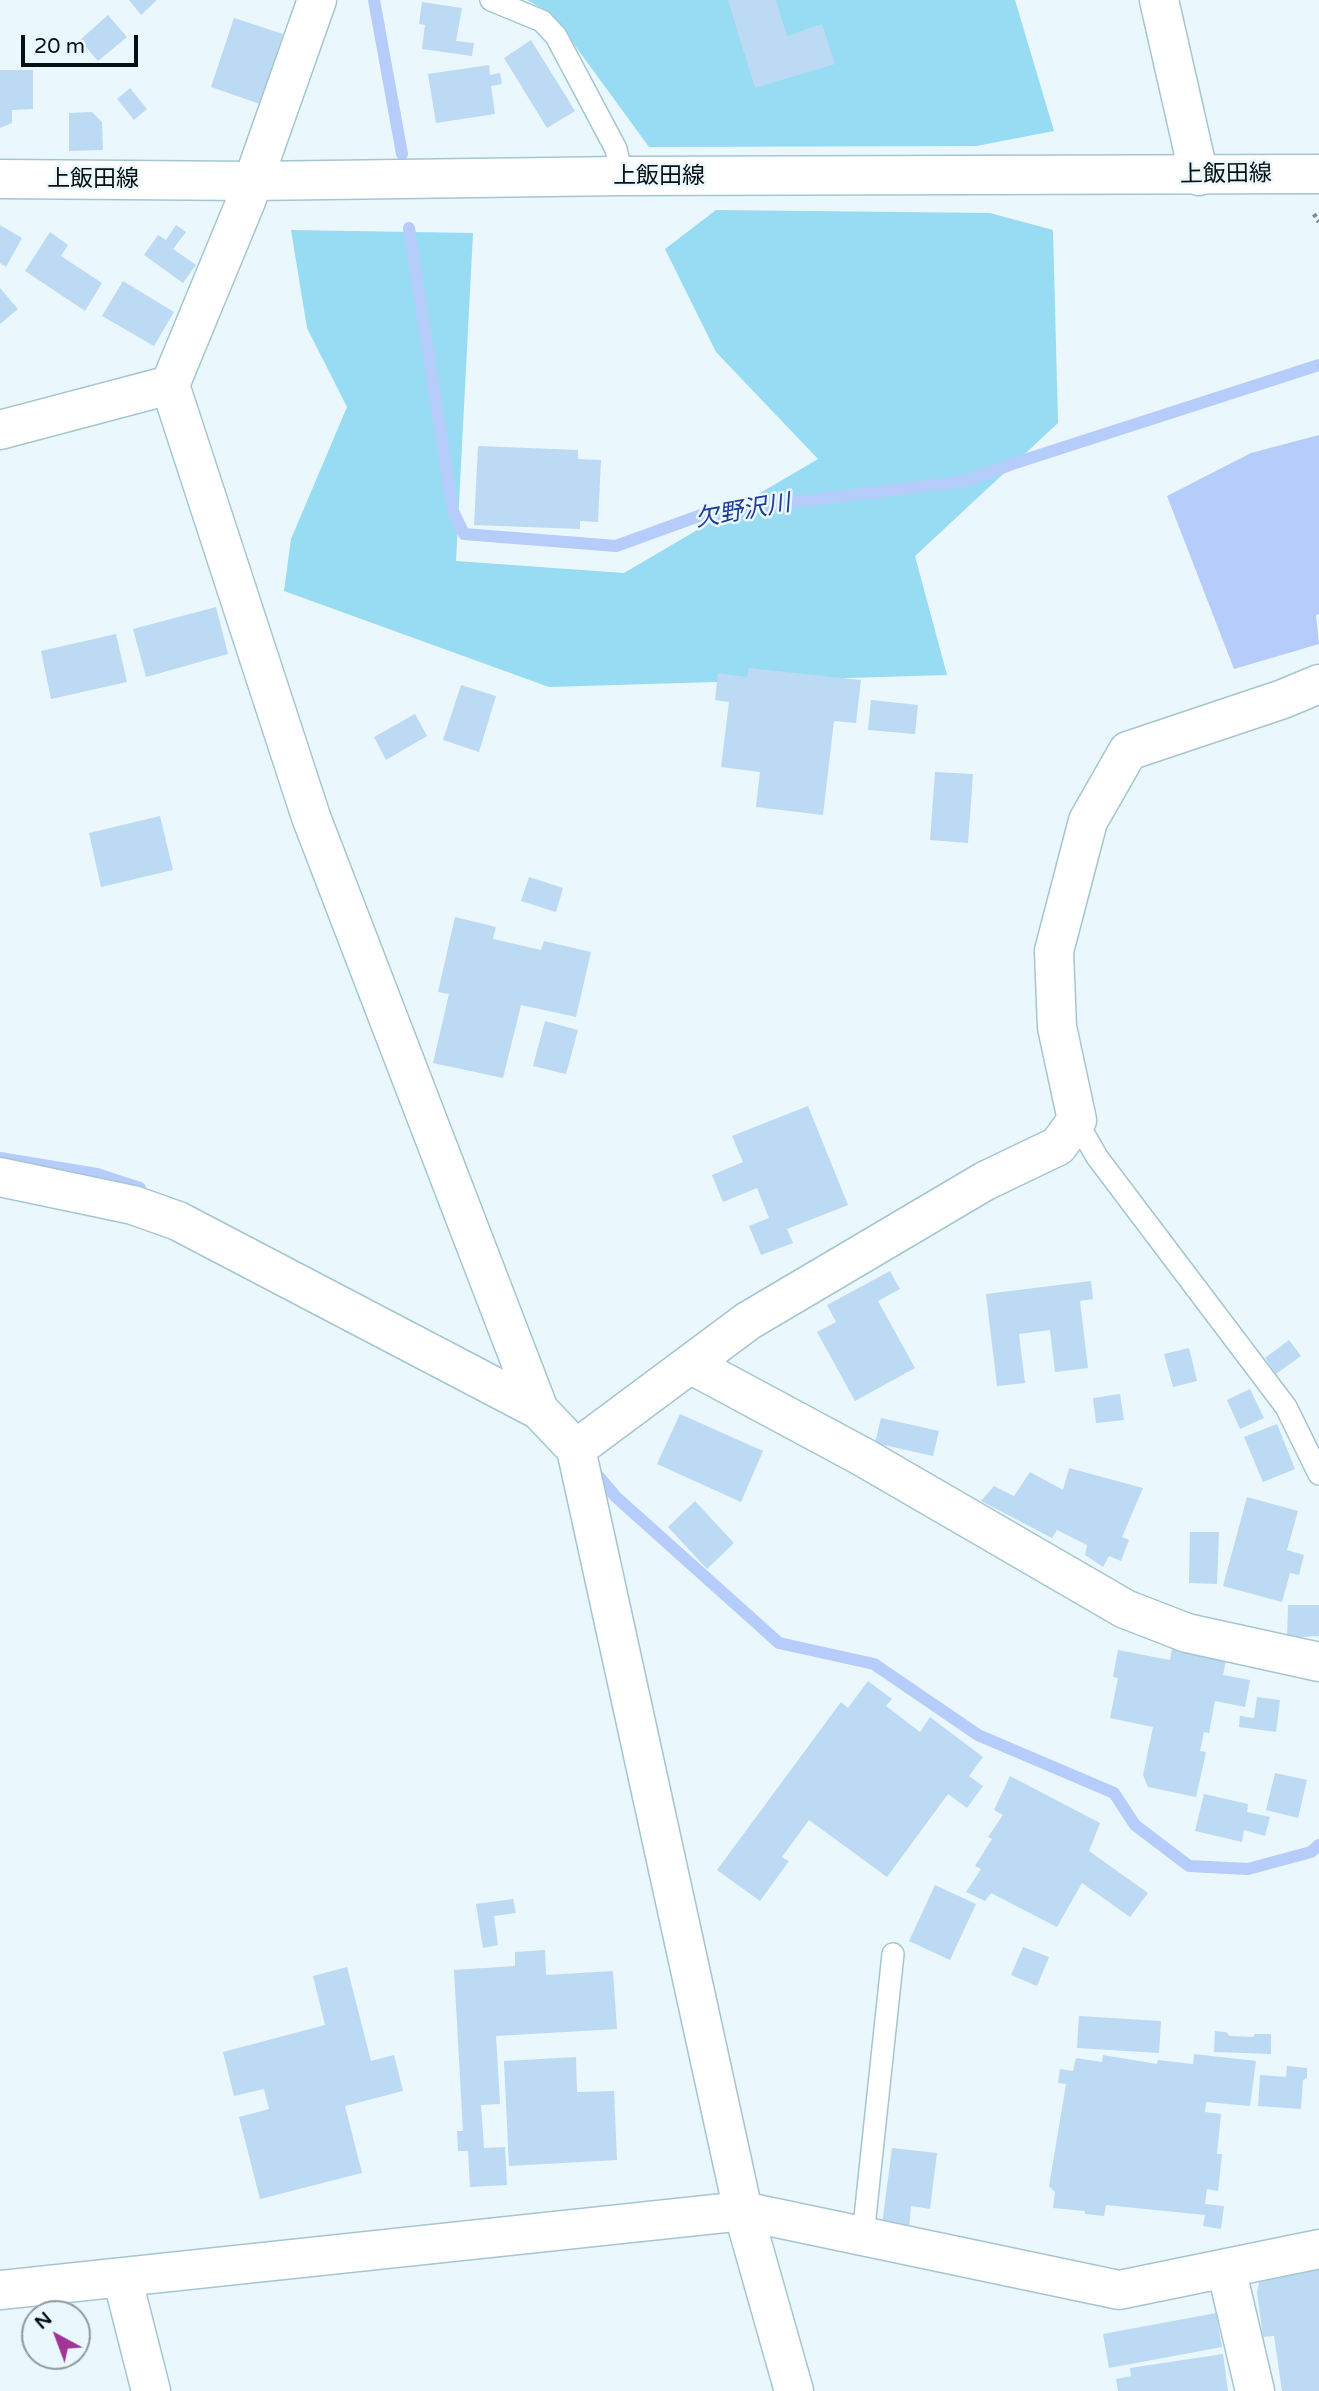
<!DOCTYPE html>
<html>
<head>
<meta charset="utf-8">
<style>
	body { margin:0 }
	#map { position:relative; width:1319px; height:2391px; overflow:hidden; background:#eaf7fc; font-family:"Varela Round",sans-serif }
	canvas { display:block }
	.north { position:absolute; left:21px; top:2300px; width:70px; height:70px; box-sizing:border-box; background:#eaf7fc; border:2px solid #8e9b9f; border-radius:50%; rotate:319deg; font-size:19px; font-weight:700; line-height:28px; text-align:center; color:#051014 }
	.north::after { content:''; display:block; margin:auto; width:24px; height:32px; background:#a13595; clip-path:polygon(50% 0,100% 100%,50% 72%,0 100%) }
	.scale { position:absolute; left:21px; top:35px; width:117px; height:32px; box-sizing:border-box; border:4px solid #051014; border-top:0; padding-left:9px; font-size:21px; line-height:24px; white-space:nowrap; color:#051014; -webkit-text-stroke:5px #eaf7fc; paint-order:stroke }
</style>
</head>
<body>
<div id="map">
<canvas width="1319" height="2391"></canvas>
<div class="north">N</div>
<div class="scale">20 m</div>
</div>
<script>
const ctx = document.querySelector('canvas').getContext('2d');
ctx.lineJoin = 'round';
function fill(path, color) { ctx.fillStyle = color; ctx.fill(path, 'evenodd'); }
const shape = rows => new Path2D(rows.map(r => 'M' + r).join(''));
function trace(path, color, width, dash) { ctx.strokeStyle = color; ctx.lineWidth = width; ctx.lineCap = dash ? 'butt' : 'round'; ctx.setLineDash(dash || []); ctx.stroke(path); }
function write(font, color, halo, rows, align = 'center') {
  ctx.font = font + ' "Varela Round","Noto Sans JP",sans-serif'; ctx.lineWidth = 5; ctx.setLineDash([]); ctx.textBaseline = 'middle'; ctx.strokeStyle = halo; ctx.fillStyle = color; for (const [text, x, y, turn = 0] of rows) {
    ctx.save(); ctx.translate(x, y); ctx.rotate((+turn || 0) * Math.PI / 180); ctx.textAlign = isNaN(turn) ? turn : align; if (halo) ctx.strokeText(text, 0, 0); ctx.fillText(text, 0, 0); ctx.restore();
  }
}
fill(shape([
	[527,0,1015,0,1054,131,976,146,649,147,552,14],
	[716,210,990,213,1053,230,1058,423,915,556,947,675,549,687,284,591,291,539,347,407,307,328,291,230,473,233,456,561,624,573,818,459,716,352,665,249]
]), '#97dcf2');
fill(shape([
	[1319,435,1319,614,1316,615,1319,644,1234,669,1167,496,1251,453]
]), '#b6ccfb');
trace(shape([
	[374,0,402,154],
	[409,228,453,511,464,534,616,546,707,513,966,481,1012,464,1319,365],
	[0,1158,97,1174,140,1188],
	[593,1470,616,1497,779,1643,874,1664,978,1735,1114,1793,1135,1825,1189,1866,1248,1869,1311,1852,1319,1845]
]), '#b6ccfb', 12);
fill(shape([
	[129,0,157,0,141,15],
	[728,0,776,0,787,36,822,24,835,64,755,88],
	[422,2,462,8,456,41,474,43,472,56,422,49,425,25,419,24],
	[108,15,127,37,98,61,80,40],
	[234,18,283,34,260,104,211,87],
	[531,40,575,111,547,128,504,58],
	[489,65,490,75,500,73,502,84,491,86,495,114,436,123,428,74],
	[0,70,33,70,33,109,12,110,12,123,0,128],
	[130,88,147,109,134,120,117,99],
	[92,112,102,122,103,150,69,151,69,113],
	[0,225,22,238,6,267,0,263],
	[176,225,186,232,173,249,196,265,183,283,144,255,158,235,166,240],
	[50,232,68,245,61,256,102,283,85,311,25,271],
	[123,281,174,312,154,346,102,316],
	[0,288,18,309,0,324],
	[478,446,578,450,578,459,601,460,598,522,580,521,580,529,474,525],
	[216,607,228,654,146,677,133,629],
	[116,634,127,682,51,699,41,651],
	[749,668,861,680,856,723,834,721,823,815,756,807,760,772,721,767,729,702,715,700,718,673,747,677],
	[461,685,496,696,479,752,443,740],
	[871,700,918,705,915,734,868,730],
	[415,714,427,736,386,760,374,737],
	[935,772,973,774,968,843,930,840],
	[160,816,173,870,101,887,89,833],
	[529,877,563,888,556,912,521,901],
	[455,917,496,927,493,939,541,950,544,941,591,952,576,1017,521,1005,503,1078,433,1063,449,994,438,992],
	[545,1021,578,1030,566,1074,533,1066],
	[808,1106,848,1205,787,1229,793,1243,761,1255,749,1226,769,1218,757,1188,723,1202,712,1175,743,1162,732,1136],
	[890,1271,900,1289,878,1301,915,1368,855,1401,817,1332,836,1322,827,1305],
	[1091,1281,1093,1299,1080,1301,1088,1368,1055,1372,1050,1330,1019,1334,1025,1383,997,1386,986,1294],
	[1289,1340,1301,1356,1276,1374,1265,1358],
	[1189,1348,1197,1381,1173,1387,1164,1354],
	[1250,1389,1264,1418,1240,1429,1227,1400],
	[1120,1394,1124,1420,1096,1423,1093,1398],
	[680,1414,763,1451,741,1502,657,1464],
	[881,1418,939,1431,933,1456,875,1443],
	[1277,1424,1295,1469,1263,1482,1244,1437],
	[1069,1468,1143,1488,1122,1537,1129,1540,1121,1561,1109,1556,1103,1567,1085,1555,1087,1545,1057,1530,1052,1538,981,1501,994,1486,1014,1496,1030,1472,1063,1490],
	[1247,1497,1298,1511,1287,1550,1304,1555,1299,1575,1290,1573,1282,1602,1223,1586],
	[695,1501,734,1543,707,1569,668,1527],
	[1190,1532,1219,1532,1217,1584,1189,1583],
	[1288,1605,1319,1605,1319,1636,1287,1638],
	[1172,1649,1226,1660,1223,1675,1250,1680,1245,1707,1215,1701,1209,1733,1204,1732,1200,1751,1206,1752,1196,1797,1148,1787,1143,1775,1153,1727,1110,1718,1118,1678,1113,1677,1118,1650,1170,1660],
	[868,1681,892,1699,886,1706,920,1732,930,1717,983,1757,969,1776,983,1786,967,1808,948,1794,887,1877,809,1820,782,1857,789,1861,760,1901,717,1870,841,1702,848,1708],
	[1257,1697,1280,1700,1276,1732,1239,1727,1240,1716,1254,1718],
	[1275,1773,1307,1780,1298,1818,1266,1810],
	[1010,1776,1100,1823,1089,1851,1148,1893,1130,1917,1082,1883,1057,1927,991,1893,985,1901,966,1892,981,1869,975,1866,992,1839,988,1837,1003,1815,994,1810],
	[1204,1794,1248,1804,1247,1812,1270,1817,1265,1836,1244,1830,1242,1842,1195,1831],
	[935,1885,976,1904,950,1960,909,1941],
	[513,1899,516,1913,494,1916,498,1945,483,1948,476,1904],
	[1023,1947,1049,1957,1037,1986,1011,1975],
	[545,1950,546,1975,613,1971,617,2029,496,2036,500,2104,481,2105,484,2148,505,2147,507,2185,470,2187,468,2151,458,2151,457,2131,463,2131,454,1970,515,1966,515,1952],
	[347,1967,371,2061,394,2055,403,2091,345,2106,362,2173,260,2199,239,2117,269,2109,264,2089,234,2096,223,2052,325,2025,313,1976],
	[1079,2016,1161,2021,1159,2053,1077,2048],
	[1215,2031,1226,2032,1230,2036,1253,2037,1255,2034,1271,2034,1271,2054,1214,2052],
	[1194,2054,1256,2061,1250,2106,1206,2102,1205,2112,1221,2114,1217,2154,1222,2154,1218,2191,1207,2189,1205,2204,1224,2206,1221,2229,1203,2226,1205,2215,1106,2205,1104,2216,1085,2214,1085,2211,1053,2208,1055,2192,1049,2186,1066,2084,1058,2083,1060,2069,1073,2071,1076,2058,1102,2062,1103,2055,1157,2064,1158,2060,1193,2064],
	[576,2057,577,2092,614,2091,617,2160,509,2166,504,2061],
	[1287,2066,1307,2068,1307,2078,1303,2080,1301,2109,1258,2106,1260,2075,1286,2077],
	[892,2148,937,2153,930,2209,911,2206,909,2229,882,2225],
	[1319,2269,1319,2391,1282,2391,1274,2336,1263,2337,1257,2292,1259,2282],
	[1216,2313,1222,2347,1109,2368,1103,2334],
	[1223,2354,1228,2391,1118,2391,1116,2379,1131,2376,1130,2368]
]), '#bcdaf3');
const service = shape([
	[491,0,542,21,556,36,616,149,622,176],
	[1071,1128,1085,1136,1097,1157,1286,1407,1319,1474],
	[863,2236,893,1954]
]);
const minor = shape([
	[317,0,246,201,170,385,311,817,539,1410],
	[1159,0,1199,176],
	[0,430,170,385],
	[0,1177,133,1205,178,1221,539,1410,576,1449,743,2211,794,2391],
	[690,1364,863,1457,1125,1609,1187,1633,1319,1662],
	[576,1449,748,1321,985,1181,1058,1146,1077,1120,1057,1027,1054,951,1088,821,1128,751,1283,699,1319,684],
	[1226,2268,1255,2391],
	[122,2277,151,2391],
	[0,2290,743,2211,1119,2290,1319,2249]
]);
const secondary = shape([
	[0,179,253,181,622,176,1319,174]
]);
trace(service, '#a4c6d1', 24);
trace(minor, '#a4c6d1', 41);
trace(secondary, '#a4c6d1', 41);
trace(shape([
	[1314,214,1319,222]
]), '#7f8b90', 4.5, [3.5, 3.5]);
trace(service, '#fff', 21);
trace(minor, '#fff', 38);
trace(secondary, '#fff', 38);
write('23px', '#051014', '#eaf7fc', [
	["上飯田線",1226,175,-1],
	["上飯田線",659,177],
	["上飯田線",93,180]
]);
write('italic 24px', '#1e3c93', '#eaf7fc', [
	["欠野沢川",743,512,-10]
]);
</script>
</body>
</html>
